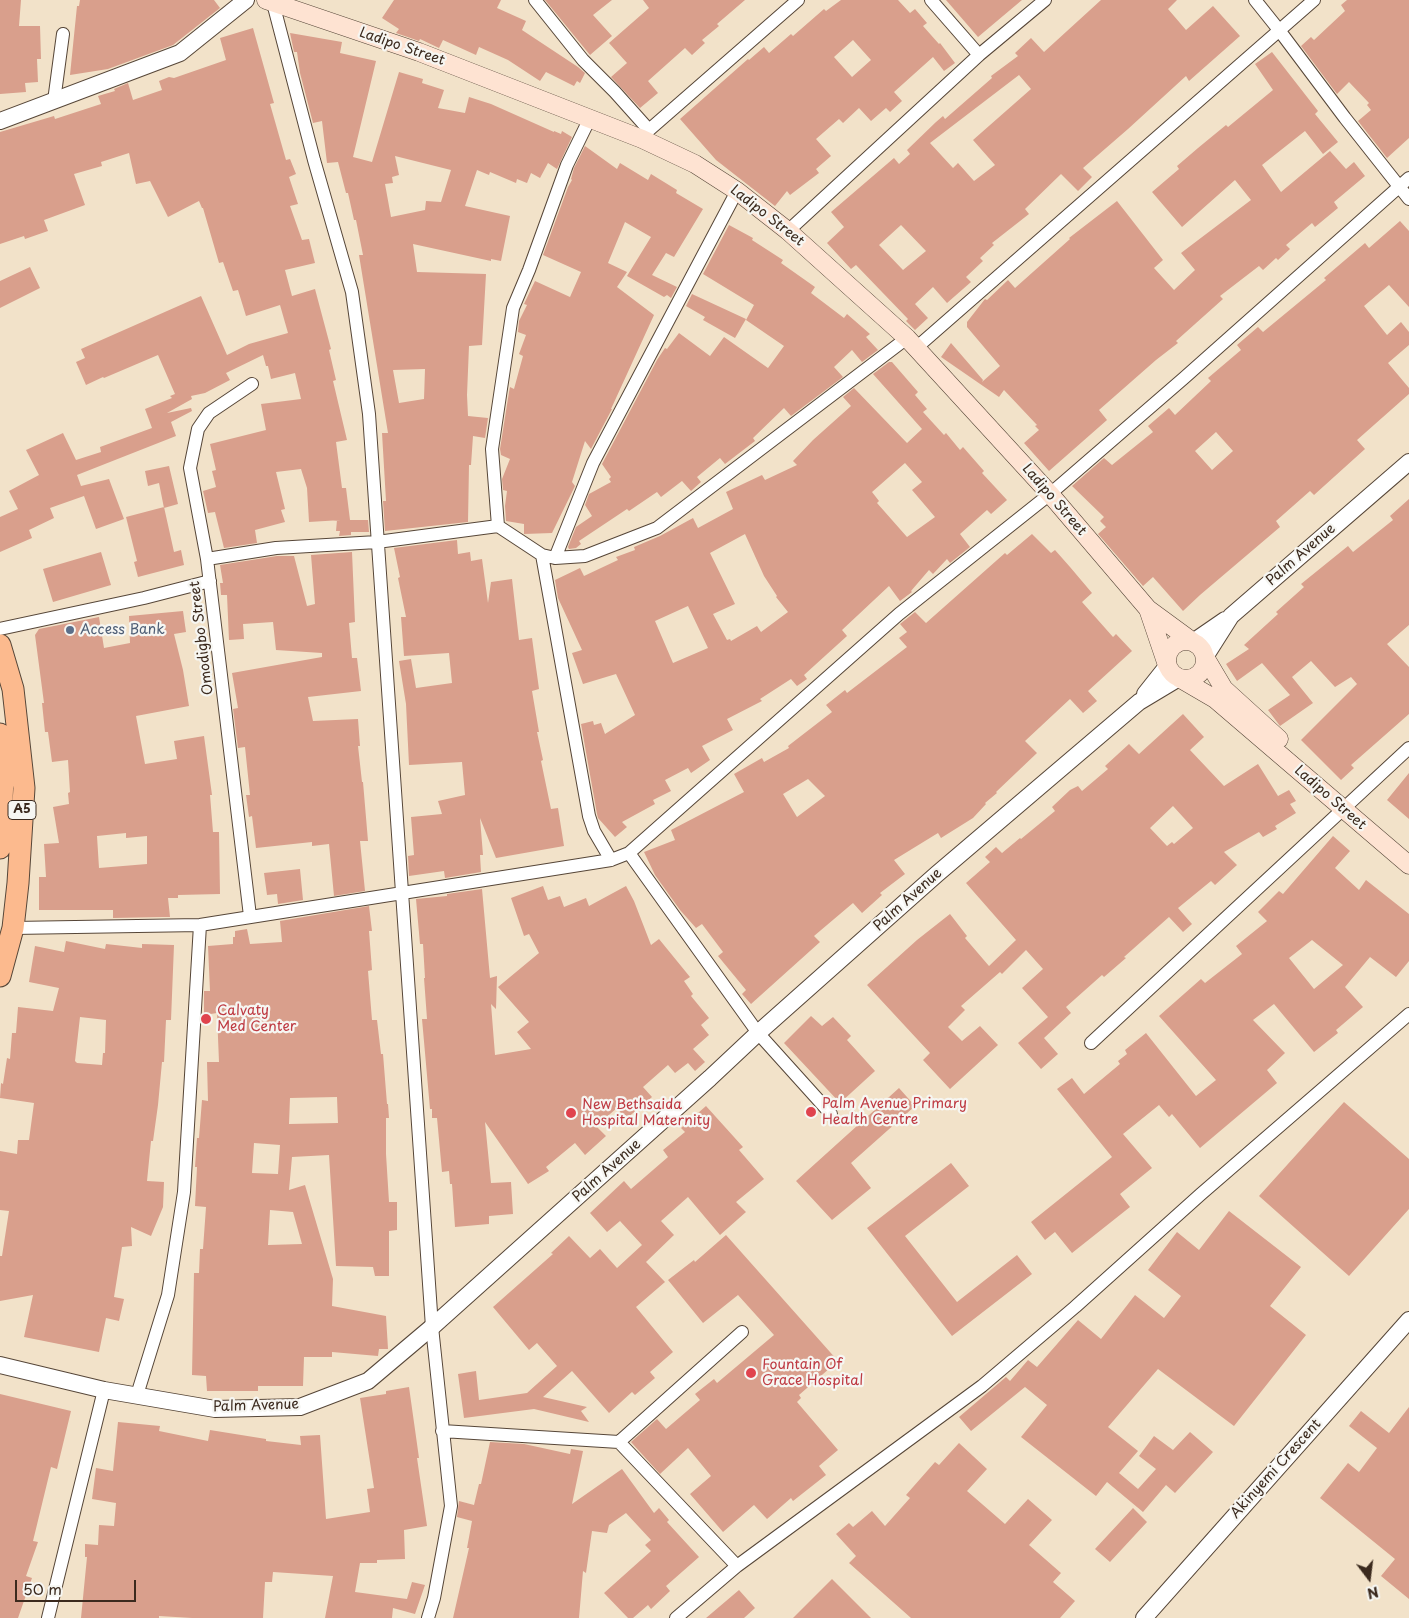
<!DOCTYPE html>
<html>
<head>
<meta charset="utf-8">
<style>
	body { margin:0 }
	#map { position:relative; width:1409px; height:1618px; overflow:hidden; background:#f2e2c9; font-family:"Playpen Sans",sans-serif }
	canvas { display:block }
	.north { position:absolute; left:1344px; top:1553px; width:50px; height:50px; -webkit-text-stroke:4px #f6f6f2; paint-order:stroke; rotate:165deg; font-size:14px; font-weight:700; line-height:20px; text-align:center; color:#3b2a1e }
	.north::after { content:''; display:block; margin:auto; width:18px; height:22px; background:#3b2a1e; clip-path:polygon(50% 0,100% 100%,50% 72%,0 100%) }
	.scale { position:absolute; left:15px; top:1580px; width:121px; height:22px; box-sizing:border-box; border:2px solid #3b2a1e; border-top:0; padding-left:6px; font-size:15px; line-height:18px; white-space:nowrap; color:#3b2a1e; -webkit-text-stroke:4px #f6f6f2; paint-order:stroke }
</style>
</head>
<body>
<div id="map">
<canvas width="1409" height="1618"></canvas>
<div class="north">N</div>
<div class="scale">50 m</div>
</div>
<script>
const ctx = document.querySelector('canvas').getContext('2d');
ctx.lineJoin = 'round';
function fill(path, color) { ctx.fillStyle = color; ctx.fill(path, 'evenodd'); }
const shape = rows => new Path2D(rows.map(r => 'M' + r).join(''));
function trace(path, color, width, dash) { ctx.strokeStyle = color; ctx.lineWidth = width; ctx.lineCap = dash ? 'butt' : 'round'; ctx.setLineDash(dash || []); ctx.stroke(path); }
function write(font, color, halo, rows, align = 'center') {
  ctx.font = font + ' "Playpen Sans",sans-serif'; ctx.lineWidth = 4.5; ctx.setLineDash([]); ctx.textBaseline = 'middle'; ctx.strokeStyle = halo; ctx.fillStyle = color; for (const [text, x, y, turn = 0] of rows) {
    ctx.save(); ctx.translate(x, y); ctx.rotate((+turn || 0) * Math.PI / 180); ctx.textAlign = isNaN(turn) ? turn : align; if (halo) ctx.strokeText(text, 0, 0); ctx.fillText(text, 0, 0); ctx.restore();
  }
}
fill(shape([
	[0,0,21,0,19,26,40,26,41,59,37,59,38,82,25,83,26,92,0,94],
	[80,0,214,0,220,8,173,45,108,69,70,75,77,6,79,6],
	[394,0,501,0,497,8,526,21,522,30,578,67,585,73,580,83,577,81,574,86,546,72,540,81,508,60,479,47,476,55,443,40,439,48,420,39,419,41,396,33,399,29,382,18],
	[545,0,612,0,593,15,612,36,590,55],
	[643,0,745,0,717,24,719,26,702,40,705,43,692,55,685,48,648,81,658,93,640,108,611,77,627,63,609,43,649,8],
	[841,0,898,0,910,13,915,9,927,23,923,26,939,44,940,43,955,63,944,71,933,57,894,92,902,101,890,112,886,108,871,121,859,108,843,123,839,119,816,139,831,156,816,169,819,173,790,195,787,191,775,206,716,160,680,119,748,59,749,60,764,47,769,53,791,34,793,36,824,9,826,11],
	[853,40,871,60,852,77,834,57],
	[946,0,1022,0,978,37],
	[1101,0,1177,0,1168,9,1186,30,1213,6,1240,36,1189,81,1186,76,1128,129,1083,168,1092,177,1078,191,1061,174,1025,209,1029,214,992,243,994,245,980,258,983,261,966,277,971,282,947,303,933,287,915,304,928,318,915,330,906,321,908,319,856,265,851,269,827,243,844,227,831,212,894,158,899,164,910,154,907,150,936,122,943,116,945,119,992,78,991,76,1018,56,1015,53,1031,38,1044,52],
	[1019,75,1031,89,973,140,995,165,974,181,958,163,953,168,930,143],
	[901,225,926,251,903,270,879,245],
	[1347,0,1409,0,1409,138,1387,158,1358,121,1371,110,1367,105,1369,103,1349,82,1337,94,1301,46,1311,37,1314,40,1345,11,1341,5],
	[253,28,274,103,270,104,286,160,290,159,296,174,289,177,298,204,290,206,302,240,309,239,315,263,285,270,292,296,315,289,331,349,329,350,336,380,333,381,347,440,336,442,342,488,346,488,350,520,368,520,369,532,351,532,351,535,339,536,340,531,336,531,337,520,341,520,309,522,307,488,301,469,276,472,285,509,281,510,285,522,255,530,257,543,224,548,215,512,208,513,203,491,216,487,212,471,216,470,210,444,266,430,261,404,301,399,295,373,271,379,268,366,266,366,263,355,226,373,230,380,205,393,191,396,192,399,167,413,191,408,192,411,171,422,176,436,77,475,81,486,109,479,124,519,96,529,84,496,50,508,54,518,29,530,32,538,0,552,0,517,18,509,9,491,39,475,26,450,63,433,76,460,101,452,100,447,152,428,145,409,172,398,170,396,175,394,158,355,104,378,103,377,86,385,76,362,85,358,81,349,201,296,227,355,249,344,288,333,280,305,246,316,238,290,233,291,223,262,219,263,203,208,202,208,199,201,168,217,150,181,136,184,129,153,101,162,102,166,74,174,85,205,44,220,48,231,25,239,24,236,0,244,0,132,54,116,55,119,101,104,98,96,115,91,114,89,128,83,133,100,162,90,159,81,169,77,174,78,226,60,220,38],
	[290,33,342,42,340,53,376,61,353,157,372,162,399,72,423,79,422,83,444,90,438,108,465,113,469,97,491,104,554,132,554,131,561,134,562,131,572,137,557,169,548,163,540,178,531,173,527,183,517,179,516,183,490,172,489,175,477,170,465,206,510,216,501,261,491,259,491,261,413,244,417,272,486,274,482,345,469,346,467,395,468,416,488,418,485,438,473,436,471,465,469,465,468,522,385,531,383,501,386,501,382,433,388,433,359,255,363,255,356,220,354,220,348,193,346,193,338,162,327,163,322,121,313,123,300,73,297,52,294,52],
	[395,156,451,170,441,202,426,201,425,210,391,217,385,184,393,183,392,177,399,175],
	[425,369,424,399,399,403,393,370],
	[1272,52,1318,111,1315,114,1338,142,1323,154,1305,131,1262,165,1281,192,1330,151,1346,169,1354,162,1365,176,1334,202,1338,208,1315,227,1312,223,1286,245,1290,249,1278,260,1276,258,1263,270,1259,266,1220,296,1223,299,1176,341,1178,343,1156,360,1099,410,1107,420,1049,471,1024,443,1039,430,1035,426,1037,425,1004,390,999,397,941,357,951,343,983,380,982,382,1000,366,967,327,967,322,985,299,987,300,1008,280,1015,288,1070,239,1069,238,1117,201,1163,260,1154,268,1174,290,1195,270,1181,253,1251,200,1235,180,1182,227,1152,192,1179,169,1177,166,1198,148,1226,125,1228,127,1273,90,1255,64],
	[585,146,617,169,620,163,648,180,651,174,677,190,676,193,703,209,674,257,666,253,652,275,677,287,671,298,667,295,664,297,627,276,651,237,625,222,608,263,627,272,617,287,654,315,611,409,612,409,591,449,585,441,572,482,575,486,552,533,524,534,524,524,506,521,505,506,507,491,503,490,502,479,510,459,501,455,500,449,509,392,510,387,514,389,523,356,519,354,526,335,518,332,519,321,527,305,524,304,535,281,570,297,581,272,543,255,568,187,572,180,571,179,574,168],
	[1400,221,1409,231,1409,307,1389,285,1364,306,1387,335,1401,322,1409,332,1409,345,1388,363,1409,388,1409,394,1357,440,1365,449,1314,495,1310,491,1276,521,1280,527,1200,595,1183,611,1153,577,1143,586,1098,534,1106,527,1100,521,1104,517,1072,486,1104,458,1112,465,1153,432,1148,426,1169,408,1175,415,1211,381,1208,378,1241,350,1237,345,1258,327,1263,332,1326,280,1324,278,1365,243,1369,248],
	[1216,432,1233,451,1212,470,1195,451],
	[729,225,753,238,752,240,783,260,781,263,815,287,811,293,844,318,847,314,870,334,866,337,878,350,862,362,852,350,834,367,843,377,791,416,784,408,753,438,755,441,725,464,720,458,697,477,701,482,691,491,682,481,661,497,657,492,629,511,627,509,579,541,581,544,576,548,569,549,568,547,576,527,592,516,585,505,589,494,611,482,609,479,611,477,602,464,657,360,665,348,667,349,679,333,710,356,724,337,768,368,784,346,746,320,754,305,703,274],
	[30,267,40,288,0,308,0,281],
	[692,294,746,319,735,338,703,320,705,317,686,306],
	[889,362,892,362,918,392,915,395,927,409,923,412,944,435,946,433,960,450,963,447,984,471,982,473,1007,500,991,514,987,510,960,534,970,547,950,563,947,559,933,574,929,570,911,591,912,592,900,601,889,586,842,630,847,636,804,675,807,679,797,686,791,679,760,699,762,701,727,719,733,730,702,746,710,760,691,773,688,768,665,780,671,791,653,800,655,804,622,822,627,827,615,837,598,818,597,814,581,724,593,721,594,725,601,723,605,734,635,715,616,674,583,684,572,653,582,650,558,598,555,580,580,568,584,576,618,560,616,557,635,550,634,547,660,536,693,518,698,528,733,509,726,492,762,475,765,480,797,465,793,461,813,440,851,406,843,397,854,388,907,443,922,429,873,374],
	[905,463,922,482,912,490,935,517,907,537,877,503,879,501,872,492],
	[745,534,764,576,777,596,776,597,788,612,761,632,757,626,731,641,730,639,727,640,713,614,735,604,710,553],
	[688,606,708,648,673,663,655,621],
	[169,466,178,504,164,508,159,483,148,486,145,471],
	[1409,499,1409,625,1387,644,1409,667,1409,714,1351,765,1354,768,1341,780,1301,740,1357,684,1351,677,1335,687,1311,661,1292,677,1313,703,1280,726,1268,710,1290,695,1262,663,1237,681,1226,664,1249,649,1244,645,1278,614,1276,612,1304,587,1301,584,1348,546,1353,552,1393,520,1390,516],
	[164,507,174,552,181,550,184,565,138,577,134,562,137,561,126,517],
	[1032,534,1051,553,1055,550,1070,567,1092,593,1082,602,1113,637,1116,634,1132,651,1088,691,1097,701,1083,713,1070,699,1025,741,1037,753,996,792,997,793,985,803,986,804,973,818,941,838,938,833,894,860,905,874,880,893,882,895,862,913,853,903,814,936,820,942,751,1004,742,994,746,990,718,956,723,952,702,924,696,928,680,910,655,875,644,852,675,840,671,830,744,792,734,774,762,758,764,762,789,748,788,746,832,712,826,705,845,690,847,693,907,647,899,638,907,632,900,624,915,612,926,623,1005,553,1007,555],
	[808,779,825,796,797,817,783,794],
	[457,540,458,554,470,552,471,561,482,559,488,603,491,582,512,579,519,640,532,638,539,689,532,691,539,732,537,732,543,760,541,761,551,809,558,808,564,846,496,858,480,818,483,855,480,855,481,872,445,878,444,871,409,876,408,856,414,855,411,817,442,814,438,801,465,795,462,762,409,765,406,704,399,661,411,659,416,688,452,683,449,653,404,656,401,617,406,617,398,578,400,577,394,548],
	[101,552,111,585,53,602,43,569],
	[352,552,355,622,349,623,352,658,357,658,361,691,308,697,313,721,358,719,360,746,358,746,362,782,363,782,368,841,360,841,365,891,334,896,329,844,312,846,312,842,256,848,252,816,249,817,246,795,250,795,245,747,238,748,233,709,238,708,232,673,322,657,322,653,276,650,273,622,243,624,244,639,229,640,227,595,221,595,220,583,223,583,220,565,277,556,294,556,307,606,315,604,311,555],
	[183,611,186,632,174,634,183,670,189,706,136,716,145,764,177,759,174,741,204,736,212,795,210,795,213,832,219,832,220,894,178,895,178,898,168,898,170,917,162,917,113,918,113,910,39,910,39,877,46,877,44,844,59,843,53,807,69,804,68,793,70,792,68,760,52,762,48,732,45,732,42,703,44,703,35,635,39,629,99,617,104,648,130,643,129,616],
	[126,833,126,838,147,836,147,864,99,868,97,836],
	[1183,714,1204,737,1190,750,1224,786,1258,764,1278,796,1289,790,1296,801,1290,804,1296,813,1275,826,1277,829,1263,837,1259,832,1224,852,1237,865,1215,885,1211,881,1178,908,1192,924,1183,932,1169,917,1124,957,1126,958,1104,977,1102,975,1066,1007,1071,1013,1044,1038,1058,1054,1041,1069,1018,1043,1048,1017,1022,988,1043,969,1026,950,1002,974,1000,972,961,1006,965,1010,948,1027,962,1041,980,1026,998,1045,950,1089,923,1060,930,1053,867,985,917,940,950,914,967,936,965,938,989,966,1016,940,966,883,990,862,985,857,996,847,1002,853,1020,838,1021,839,1055,811,1052,807,1070,790,1078,786,1082,791,1108,769,1105,766,1129,744,1139,754],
	[1173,806,1193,828,1174,844,1172,842,1167,846,1150,828],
	[1409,773,1409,819,1387,800],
	[1333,836,1350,851,1335,868,1359,890,1366,880,1409,914,1409,961,1396,977,1370,957,1345,987,1363,1007,1336,1030,1338,1033,1314,1052,1274,1004,1253,1020,1285,1053,1267,1070,1277,1083,1200,1148,1172,1114,1169,1117,1159,1105,1123,1134,1152,1168,1120,1194,1130,1207,1072,1253,1055,1232,1045,1240,1031,1222,1112,1157,1057,1089,1072,1078,1084,1094,1120,1064,1118,1061,1127,1054,1125,1050,1146,1033,1196,1096,1216,1080,1159,1016,1201,979,1205,983,1242,954,1236,946,1267,921,1258,912,1279,891,1283,894],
	[1312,940,1343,965,1314,989,1289,958],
	[300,869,303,900,278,904,277,894,267,895,264,873],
	[543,886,548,900,560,896,564,907,586,898,589,906,626,886,634,901,651,945,659,939,690,977,684,981,693,994,691,996,709,1018,701,1025,709,1035,693,1049,705,1062,695,1071,688,1063,675,1073,668,1065,643,1087,652,1097,626,1119,617,1108,596,1126,606,1136,585,1155,575,1143,546,1167,549,1171,528,1184,485,1122,491,1183,511,1182,513,1214,489,1216,489,1224,455,1227,452,1184,450,1184,449,1171,442,1172,437,1118,432,1118,432,1109,430,1109,422,1019,427,1019,424,978,425,978,423,944,420,944,416,899,447,896,447,894,482,889,490,978,497,976,496,1009,491,1004,495,1055,531,1049,517,1032,529,1022,498,987,539,953,529,934,524,936,511,898],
	[369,906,372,931,369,931,372,970,368,971,372,1020,377,1020,381,1054,383,1054,387,1104,388,1104,389,1118,386,1118,386,1154,389,1202,397,1202,397,1230,389,1231,389,1276,375,1276,373,1267,336,1266,329,1155,292,1157,289,1190,305,1185,333,1279,332,1306,386,1316,388,1349,379,1349,378,1356,332,1352,332,1357,304,1357,303,1386,258,1386,258,1391,207,1391,206,1376,192,1375,194,1273,199,1273,200,1249,203,1249,206,1207,195,1206,197,1167,195,1167,197,1138,199,1138,202,1100,208,1101,207,1062,219,1062,217,1013,204,1015,204,991,210,991,208,946,233,944,233,937,235,937,235,931,247,929,250,944,282,942,280,921],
	[337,1097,338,1123,289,1124,290,1098],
	[254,1143,280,1145,278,1174,252,1173],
	[270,1210,293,1212,302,1244,268,1245],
	[66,941,105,949,106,944,142,948,142,944,174,945,171,1020,166,1020,164,1062,162,1062,158,1105,153,1141,151,1141,147,1181,164,1182,163,1207,151,1236,131,1227,132,1246,122,1247,114,1297,124,1299,119,1321,106,1318,99,1352,24,1337,33,1295,0,1301,0,1256,2,1256,9,1211,0,1210,0,1151,17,1154,18,1140,29,1140,34,1103,0,1098,1,1083,3,1084,7,1058,10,1059,12,1033,16,1033,18,1007,53,1011,59,988,29,982,35,946,64,952],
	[80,1017,106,1020,105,1053,103,1053,102,1065,77,1063,75,1061],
	[811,1016,822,1026,833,1017,851,1036,847,1040,875,1071,840,1103,784,1043],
	[899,1088,915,1106,851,1163,871,1188,832,1220,796,1181],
	[1344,1102,1409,1159,1409,1209,1349,1276,1259,1196],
	[706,1106,743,1147,739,1150,764,1179,736,1202,746,1212,720,1235,688,1197,661,1221,674,1235,646,1262,665,1282,636,1307,673,1352,650,1372,655,1378,635,1395,632,1392,609,1413,572,1371,543,1397,587,1407,581,1411,589,1422,534,1409,464,1418,458,1374,476,1371,479,1400,527,1393,557,1366,537,1343,529,1350,493,1307,553,1254,551,1253,569,1236,590,1258,600,1249,617,1268,642,1245,620,1221,607,1232,590,1213,624,1181,631,1189,668,1157,663,1150,685,1132,681,1128],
	[951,1163,969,1186,905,1236,957,1302,1017,1255,1032,1274,952,1336,867,1228],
	[1229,1211,1301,1267,1270,1306,1306,1335,1234,1426,1158,1369,1108,1427,1138,1451,1119,1473,1138,1489,1156,1469,1139,1456,1154,1436,1173,1450,1190,1432,1213,1452,1175,1493,1166,1485,1143,1512,1107,1482,1096,1496,1021,1437,1047,1405,1025,1387,971,1431,959,1417,1006,1377,1010,1381,1028,1360,1037,1367,1078,1320,1101,1339,1135,1295,1164,1318,1181,1296,1148,1270,1177,1232,1199,1250],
	[726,1235,838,1361,799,1395,801,1398,797,1402,838,1450,819,1466,826,1475,793,1501,791,1498,767,1519,754,1505,723,1532,690,1494,711,1476,688,1448,660,1474,631,1442,657,1419,666,1429,700,1400,695,1394,714,1379,717,1383,774,1335,738,1295,703,1323,668,1280,694,1260,695,1262],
	[409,1387,419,1458,417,1458,427,1526,404,1530,405,1559,377,1560,377,1563,360,1563,355,1592,407,1599,412,1582,425,1585,415,1614,393,1608,392,1618,325,1618,333,1576,273,1572,272,1582,265,1582,263,1618,192,1618,159,1616,159,1618,81,1618,87,1557,85,1557,85,1544,98,1545,99,1525,114,1526,116,1503,92,1499,96,1468,113,1471,118,1422,160,1426,159,1431,208,1441,210,1430,266,1439,266,1441,301,1445,300,1436,320,1435,326,1519,370,1512,367,1489,374,1488,360,1398,386,1394,386,1391],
	[0,1394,71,1411,57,1469,51,1467,33,1541,38,1542,26,1576,32,1578,18,1618,0,1618],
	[1409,1407,1409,1599,1381,1576,1395,1559,1320,1498,1348,1463,1359,1472,1377,1448,1349,1426,1361,1411,1389,1433],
	[490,1442,524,1444,570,1454,571,1449,583,1451,572,1504,622,1469,654,1513,659,1508,669,1520,667,1522,699,1557,666,1586,670,1591,651,1609,648,1605,633,1618,628,1618,604,1593,651,1551,645,1545,651,1540,626,1513,609,1525,607,1533,592,1531,586,1573,583,1571,579,1618,453,1618,469,1548,467,1548,472,1521,457,1517,459,1501,474,1505,479,1484,481,1484],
	[959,1443,987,1469,967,1491,1005,1524,1028,1499,1052,1520,1029,1545,1061,1573,1053,1582,1075,1601,1060,1618,911,1618,849,1563,856,1556,836,1534,849,1523,853,1527,872,1511,885,1526,910,1498,906,1495,935,1462,939,1465],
	[1133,1508,1147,1522,1110,1562,1095,1549],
	[832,1579,871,1618,793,1618],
	[739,1590,755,1608,744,1618,706,1618]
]), '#d99f8c');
const minor = shape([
	[535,0,583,60,615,92,649,130],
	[931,0,979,55],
	[1255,0,1279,30,1345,118,1409,199],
	[273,3,314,160,352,292,369,414,432,1327,451,1506,434,1598,428,1618],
	[54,101,63,34],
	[642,139,649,130,798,0],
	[788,231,979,55,1045,0],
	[916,348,1314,0],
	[498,526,492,449,513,308,529,270,567,165,590,118],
	[542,555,589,816,594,831,611,860],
	[555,558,593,463,737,191],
	[207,559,276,548,377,542,498,526,542,555,555,558,585,556,657,528,907,338],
	[0,629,144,598,210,581],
	[629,853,758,1033,831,1114],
	[250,916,207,559,190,468,198,429,209,413,252,384],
	[13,928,200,925,611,860,629,853,899,614,1050,494,1184,378,1409,178],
	[1091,1043,1409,748],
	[137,1395,168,1295,184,1192,200,925],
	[442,1431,619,1442,737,1566],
	[619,1442,742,1332],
	[48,1618,104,1390],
	[676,1618,737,1566,982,1386,1075,1307,1201,1194,1409,1014]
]);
const tertiary = shape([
	[0,121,180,53,246,0],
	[1193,642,1225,620],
	[1205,657,1231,616,1409,462],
	[1145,694,1168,665],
	[0,1365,104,1390,215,1409,300,1407,368,1381,432,1327,710,1078,758,1033,937,874,1139,702,1179,678],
	[1144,1618,1409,1320]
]);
const secondary = shape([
	[266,0,419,52,642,139,695,164,737,191,788,231,907,338,1050,494,1148,609,1193,642],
	[1148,609,1167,665],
	'1167 660a19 19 0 1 1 38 0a19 19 0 1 1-38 0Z',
	[1205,657,1224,689,1279,739],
	[1179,678,1215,699,1409,865]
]);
const trunk = shape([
	[0,645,13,689,24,788,18,883,13,928,0,976],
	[0,734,4,754,0,848]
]);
trace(minor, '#564638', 14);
trace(tertiary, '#564638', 18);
trace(secondary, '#564638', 19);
trace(trunk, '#564638', 23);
trace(minor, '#fff', 12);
trace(tertiary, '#fff', 16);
trace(secondary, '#fee3d2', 18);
trace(trunk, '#fcba8e', 21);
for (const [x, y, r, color] of [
	[70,630,5,"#5c6f8a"],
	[206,1019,6,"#e0444e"],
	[811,1112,6,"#e0444e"],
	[571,1113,6,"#e0444e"],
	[751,1373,6,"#e0444e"]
]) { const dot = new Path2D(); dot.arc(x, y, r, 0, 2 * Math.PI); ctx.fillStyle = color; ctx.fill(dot); trace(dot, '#f6f6f2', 2); }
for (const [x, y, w] of [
	[22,810,28]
]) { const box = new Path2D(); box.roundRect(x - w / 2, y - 9.5, w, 19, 4); ctx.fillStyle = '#f6f6f2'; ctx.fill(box); trace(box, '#3b2a1e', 1); }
write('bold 12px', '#3b2a1e', null, [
	["A5",22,810]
]);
write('14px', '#3b2a1e', '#f6f6f2', [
	["Ladipo Street",402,47,19],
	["Ladipo Street",767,216,38],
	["Ladipo Street",1054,500,49],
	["Palm Avenue",1301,555,-41],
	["Omodigbo Street",202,638,-97],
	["Ladipo Street",1330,798,41],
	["Palm Avenue",908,900,-42],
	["Palm Avenue",607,1171,-42],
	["Palm Avenue",256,1406,-2],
	["Akinyemi Crescent",1276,1469,-48]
]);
write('14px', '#4e5e75', '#f6f6f2', [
	["Access Bank",80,630]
], 'left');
write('14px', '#be3a42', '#f6f6f2', [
	["Calvaty",217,1011],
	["Med Center",217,1027],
	["Palm Avenue Primary",822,1104],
	["Health Centre",822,1120],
	["New Bethsaida",582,1105],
	["Hospital Maternity",582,1121],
	["Fountain Of",762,1365],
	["Grace Hospital",762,1381]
], 'left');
</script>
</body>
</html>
